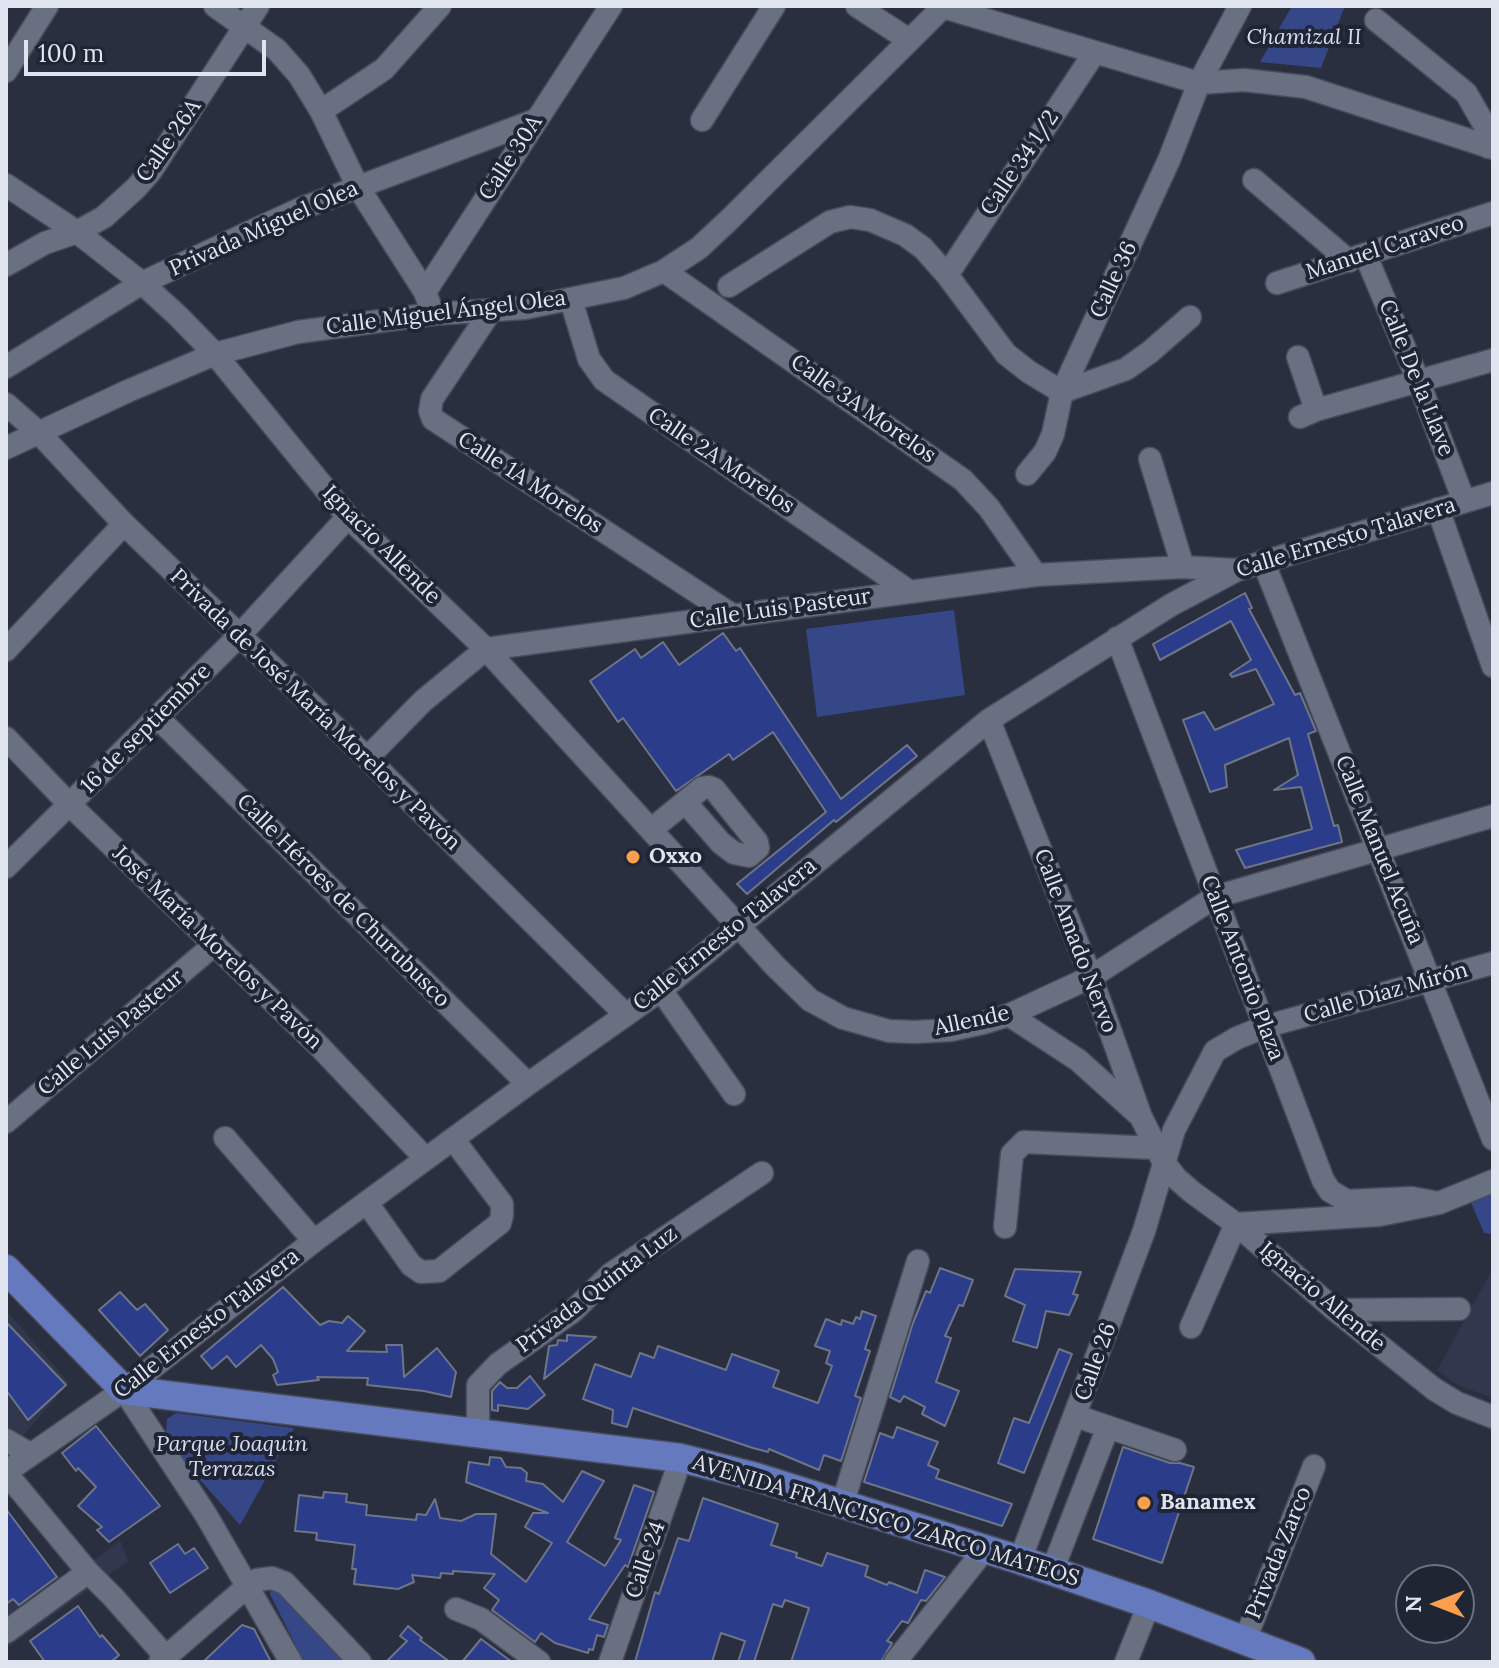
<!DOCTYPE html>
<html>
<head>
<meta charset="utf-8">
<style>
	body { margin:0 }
	#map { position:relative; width:1499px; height:1668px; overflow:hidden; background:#2a2f3f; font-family:Lora,serif }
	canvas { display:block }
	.frame { position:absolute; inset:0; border:8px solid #e0e4ef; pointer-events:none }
	.north { position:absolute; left:1395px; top:1564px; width:80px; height:80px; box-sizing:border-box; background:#202534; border:2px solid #6d717f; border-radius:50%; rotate:270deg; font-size:22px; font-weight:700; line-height:32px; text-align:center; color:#e0e4ef }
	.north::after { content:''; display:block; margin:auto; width:28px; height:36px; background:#fa9f4e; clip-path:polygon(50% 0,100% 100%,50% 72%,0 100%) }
	.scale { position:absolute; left:24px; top:40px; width:242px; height:36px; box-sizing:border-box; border:4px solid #e0e4ef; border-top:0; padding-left:10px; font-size:24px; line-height:28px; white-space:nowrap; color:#e0e4ef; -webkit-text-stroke:6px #202534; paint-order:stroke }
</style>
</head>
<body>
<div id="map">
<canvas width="1499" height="1668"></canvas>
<div class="frame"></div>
<div class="north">N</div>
<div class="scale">100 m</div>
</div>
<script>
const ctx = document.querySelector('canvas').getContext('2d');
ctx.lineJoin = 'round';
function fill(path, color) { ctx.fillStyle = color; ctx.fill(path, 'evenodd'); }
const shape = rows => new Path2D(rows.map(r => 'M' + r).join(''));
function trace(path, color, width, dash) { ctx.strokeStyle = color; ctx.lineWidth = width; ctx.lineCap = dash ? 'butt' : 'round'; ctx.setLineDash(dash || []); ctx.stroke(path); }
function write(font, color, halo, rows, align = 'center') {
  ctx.font = font + ' Lora,serif'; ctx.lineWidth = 8; ctx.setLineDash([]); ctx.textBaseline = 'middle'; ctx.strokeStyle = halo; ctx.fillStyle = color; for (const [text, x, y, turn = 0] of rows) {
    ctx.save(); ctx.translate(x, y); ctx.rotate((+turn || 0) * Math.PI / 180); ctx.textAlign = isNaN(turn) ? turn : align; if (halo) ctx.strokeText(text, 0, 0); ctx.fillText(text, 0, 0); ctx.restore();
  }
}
fill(shape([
	[1493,1268,1493,1398,1455,1384,1437,1370],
	[6,1310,69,1383,6,1455],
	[120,1540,128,1561,6,1649,6,1568,36,1606]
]), '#31384d');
fill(shape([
	[1292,6,1345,6,1321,68,1260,62],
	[954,610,965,695,817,717,806,629],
	[1493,1193,1493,1234,1484,1233,1470,1200],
	[176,1413,294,1428,240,1525,178,1455,166,1434,167,1419],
	[275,1585,350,1662,304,1662,270,1594,271,1586]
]), '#364788');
const building = shape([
	[1245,593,1252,608,1249,609,1295,695,1300,693,1316,731,1308,734,1334,826,1338,825,1342,842,1245,868,1236,850,1312,829,1301,787,1274,790,1298,775,1289,738,1225,765,1227,787,1210,792,1183,720,1204,712,1215,730,1274,704,1256,669,1232,677,1230,674,1251,660,1231,621,1160,660,1153,644,1245,593],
	[723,633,736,651,740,648,841,799,907,745,917,756,836,822,834,820,747,894,737,884,826,812,773,732,733,760,729,754,676,791,623,718,618,722,590,681,635,649,641,658,663,642,679,665,723,633],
	[940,1268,973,1280,963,1306,959,1305,945,1336,951,1338,936,1382,959,1391,945,1426,922,1414,925,1407,904,1396,900,1402,890,1397,913,1323,926,1291,930,1293,940,1268],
	[1015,1269,1081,1272,1073,1294,1078,1295,1069,1315,1046,1311,1037,1348,1013,1341,1025,1305,1005,1296,1015,1269],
	[283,1287,320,1325,329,1321,342,1323,348,1316,365,1331,347,1351,387,1352,386,1345,402,1345,404,1377,437,1348,456,1372,451,1397,424,1391,367,1385,368,1378,317,1377,319,1380,277,1385,273,1375,278,1372,273,1359,261,1345,236,1367,227,1356,212,1369,201,1356,283,1287],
	[120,1292,137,1310,145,1304,168,1330,140,1356,99,1310,120,1292],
	[862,1311,876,1316,865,1349,870,1351,855,1396,861,1398,841,1461,824,1455,819,1470,769,1449,768,1452,753,1448,633,1408,627,1427,612,1423,613,1410,583,1399,595,1364,631,1377,640,1353,654,1358,658,1346,726,1370,732,1354,779,1371,773,1387,818,1403,832,1366,826,1363,830,1351,815,1346,826,1319,841,1325,842,1320,853,1324,856,1317,860,1319,862,1311],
	[6,1322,66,1385,28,1420,6,1390,6,1322],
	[567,1335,596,1337,544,1379,549,1346,557,1345,558,1340,567,1341,567,1335],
	[1059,1349,1072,1354,1024,1473,998,1463,1014,1418,1029,1423,1059,1349],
	[530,1376,545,1395,528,1409,498,1405,498,1411,492,1410,492,1391,500,1382,507,1388,517,1388,530,1376],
	[96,1426,160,1506,109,1542,97,1530,102,1527,78,1506,96,1487,78,1468,76,1471,62,1453,96,1426],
	[897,1427,938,1442,928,1465,939,1470,936,1478,1012,1504,1002,1526,864,1482,880,1433,893,1438,897,1427],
	[1123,1447,1170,1463,1180,1463,1194,1467,1162,1563,1093,1539,1123,1447],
	[490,1457,501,1458,506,1467,521,1468,527,1473,526,1481,543,1484,563,1502,582,1471,604,1481,567,1542,605,1566,621,1540,615,1538,634,1485,654,1492,628,1567,625,1565,589,1619,608,1625,604,1637,597,1635,593,1650,589,1649,588,1653,555,1643,541,1633,535,1642,492,1610,499,1600,484,1588,495,1574,453,1571,453,1574,441,1573,440,1578,412,1575,414,1582,398,1589,354,1584,356,1569,352,1569,355,1545,316,1540,317,1533,295,1531,299,1495,323,1498,324,1492,347,1494,346,1502,367,1505,366,1515,416,1520,417,1514,426,1515,435,1499,440,1518,461,1521,476,1514,496,1514,491,1554,526,1582,552,1543,525,1527,533,1513,548,1513,466,1482,469,1462,489,1465,490,1457],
	[703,1498,778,1524,771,1545,797,1553,796,1557,822,1566,827,1553,868,1566,865,1576,887,1585,889,1582,917,1593,925,1570,945,1577,926,1601,921,1600,908,1623,902,1621,887,1641,892,1643,881,1662,791,1662,809,1608,785,1600,782,1607,773,1604,754,1662,738,1662,745,1641,721,1633,712,1662,635,1662,655,1592,659,1594,678,1538,689,1541,703,1498],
	[6,1509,57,1577,19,1605,13,1599,6,1604,6,1509],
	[178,1544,185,1554,194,1548,208,1568,170,1593,150,1563,178,1544],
	[78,1606,100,1637,102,1635,119,1655,111,1662,45,1662,30,1641,78,1606],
	[242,1625,254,1629,271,1662,203,1662,242,1625],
	[408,1626,422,1638,420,1640,450,1662,386,1662,407,1641,400,1636,408,1626],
	[481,1639,512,1662,462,1662,481,1639]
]);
fill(building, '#2b3d8a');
trace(building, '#6e7587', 2);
const minor = shape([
	[215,6,277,50,299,75,321,111,358,187,425,292],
	[857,6,909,40],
	[943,7,1199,83,1244,80,1306,87,1493,148],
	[1376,20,1466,93,1485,126,1488,147],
	[6,71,47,6],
	[321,111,384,69,440,6],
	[702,120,774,6],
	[1254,180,1349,261],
	[6,185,77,232,142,283,178,316,215,354,348,517,486,649,775,966,810,1000,843,1018,889,1031,915,1032,951,1030,983,1023,1009,1015,1091,977,1215,897,1493,816],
	[1366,256,1418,380,1464,501],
	[6,265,45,243,77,232,104,217,136,188,151,171,258,6],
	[664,271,963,480,989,508,1036,575],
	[947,275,1095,52],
	[1277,283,1493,213],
	[729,286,830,222,850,217,870,220,905,235,923,248,947,275,1006,354,1029,372,1062,392,1126,369,1150,352,1190,317],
	[571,300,589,359,604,380,910,592],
	[490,312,432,399,430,411,433,419,732,615],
	[433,314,425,292,611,6],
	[1298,357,1316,410],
	[6,367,142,283,250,232,300,209,536,120],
	[6,404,39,433,124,524,367,758,626,1015],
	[1300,417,1316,410,1493,360],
	[6,448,128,391,215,354,298,332,433,314,525,308,624,288,664,271,699,248,729,220,944,6],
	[1150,459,1183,567],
	[1027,474,1045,452,1053,434,1062,392,1169,160,1199,83,1240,6],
	[1438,509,1493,666],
	[1263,561,1493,1139],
	[1117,638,1323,1180,1330,1191,1347,1201,1412,1198,1439,1203],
	[6,650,124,524],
	[158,718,528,1084],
	[989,720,1091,977,1141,1117,1163,1161,1176,1178,1192,1192,1236,1224,1335,1310,1434,1389,1457,1403,1493,1417],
	[6,738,69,804,319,1046,426,1159],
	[367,758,423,701,486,649,1036,575,1183,567,1235,570],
	[652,829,702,788,709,787,714,789,757,842,758,848,749,856,734,853,721,843,685,802],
	[6,867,239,636,348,517],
	[661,990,734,1094],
	[1009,1015,1078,1060,1138,1114],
	[6,1122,215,944],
	[225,1138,314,1241],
	[367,1203,411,1265,421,1272,439,1271,500,1223,502,1215,502,1204,453,1139],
	[1005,1227,1012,1154,1024,1142,1155,1148],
	[1335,1310,1459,1309],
	[1191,1327,1236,1224,1379,1215,1439,1203,1493,1181],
	[124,1390,206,1515,291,1662],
	[1108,1427,1175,1450],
	[478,1435,478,1385,498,1364,572,1312,611,1274,762,1173],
	[6,1440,30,1454],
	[6,1472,124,1390,314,1241,528,1084,661,990,989,720,1171,605,1237,570,1493,493],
	[6,1473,88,1572,113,1597,166,1657],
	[842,1505,918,1261],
	[1020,1560,1144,1231,1174,1130,1215,1051,1237,1038,1264,1027,1493,963],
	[1052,1571,1108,1427,1076,1416],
	[456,1609,481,1619,539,1662],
	[6,1632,88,1572],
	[1245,1640,1314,1466],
	[160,1662,249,1585,257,1580,272,1578,285,1583,360,1662],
	[610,1662,681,1458],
	[895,1662,985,1549],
	[1126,1662,1149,1604]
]);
const major = shape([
	[6,1269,124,1390,681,1458,756,1477,1020,1560,1149,1604,1301,1662]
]);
trace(minor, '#484c5a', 25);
trace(major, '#484c5a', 31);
trace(minor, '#697082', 22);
trace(major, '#6579be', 28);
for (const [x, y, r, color] of [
	[633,857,8,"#fa9f4e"],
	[1144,1503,8,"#fa9f4e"]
]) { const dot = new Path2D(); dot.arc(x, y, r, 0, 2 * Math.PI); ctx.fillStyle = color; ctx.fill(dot); trace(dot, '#202534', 3); }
write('italic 22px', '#d4ddf3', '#202534', [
	["Chamizal II",1304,38],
	["Parque Joaquin",232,1445],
	["Terrazas",232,1470]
]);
write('22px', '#e0e4ef', '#202534', [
	["Calle 26A",169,141,-55],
	["Calle 30A",511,158,-57],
	["Calle 34 1/2",1020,163,-56],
	["Privada Miguel Olea",264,229,-24],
	["Manuel Caraveo",1385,248,-18],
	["Calle 36",1114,280,-65],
	["Calle Miguel Ángel Olea",446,313,-7],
	["Calle De la Llave",1416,378,68],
	["Calle 3A Morelos",863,409,35],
	["Calle 2A Morelos",721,461,34],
	["Calle 1A Morelos",530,483,33],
	["Calle Ernesto Talavera",1346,538,-17],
	["Ignacio Allende",381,545,45],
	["Calle Luis Pasteur",780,609,-8],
	["Privada de José María Morelos y Pavón",315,710,44],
	["16 de septiembre",146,729,-45],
	["Calle Manuel Acuña",1379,850,68],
	["Calle Héroes de Churubusco",343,901,45],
	["Calle Ernesto Talavera",725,935,-39],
	["Calle Amado Nervo",1075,941,69],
	["José María Morelos y Pavón",217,948,44],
	["Calle Antonio Plaza",1242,968,69],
	["Calle Díaz Mirón",1386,993,-16],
	["Allende",972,1021,-12],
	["Calle Luis Pasteur",111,1033,-40],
	["Privada Quinta Luz",597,1290,-37],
	["Ignacio Allende",1322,1297,40],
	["Calle Ernesto Talavera",207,1324,-38],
	["Calle 26",1096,1362,-70],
	["AVENIDA FRANCISCO ZARCO MATEOS",886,1521,17],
	["Privada Zarco",1279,1553,-68],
	["Calle 24",646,1560,-71]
]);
write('bold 22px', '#e0e4ef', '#202534', [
	["Oxxo",649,857],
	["Banamex",1160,1503]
], 'left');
</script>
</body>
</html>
